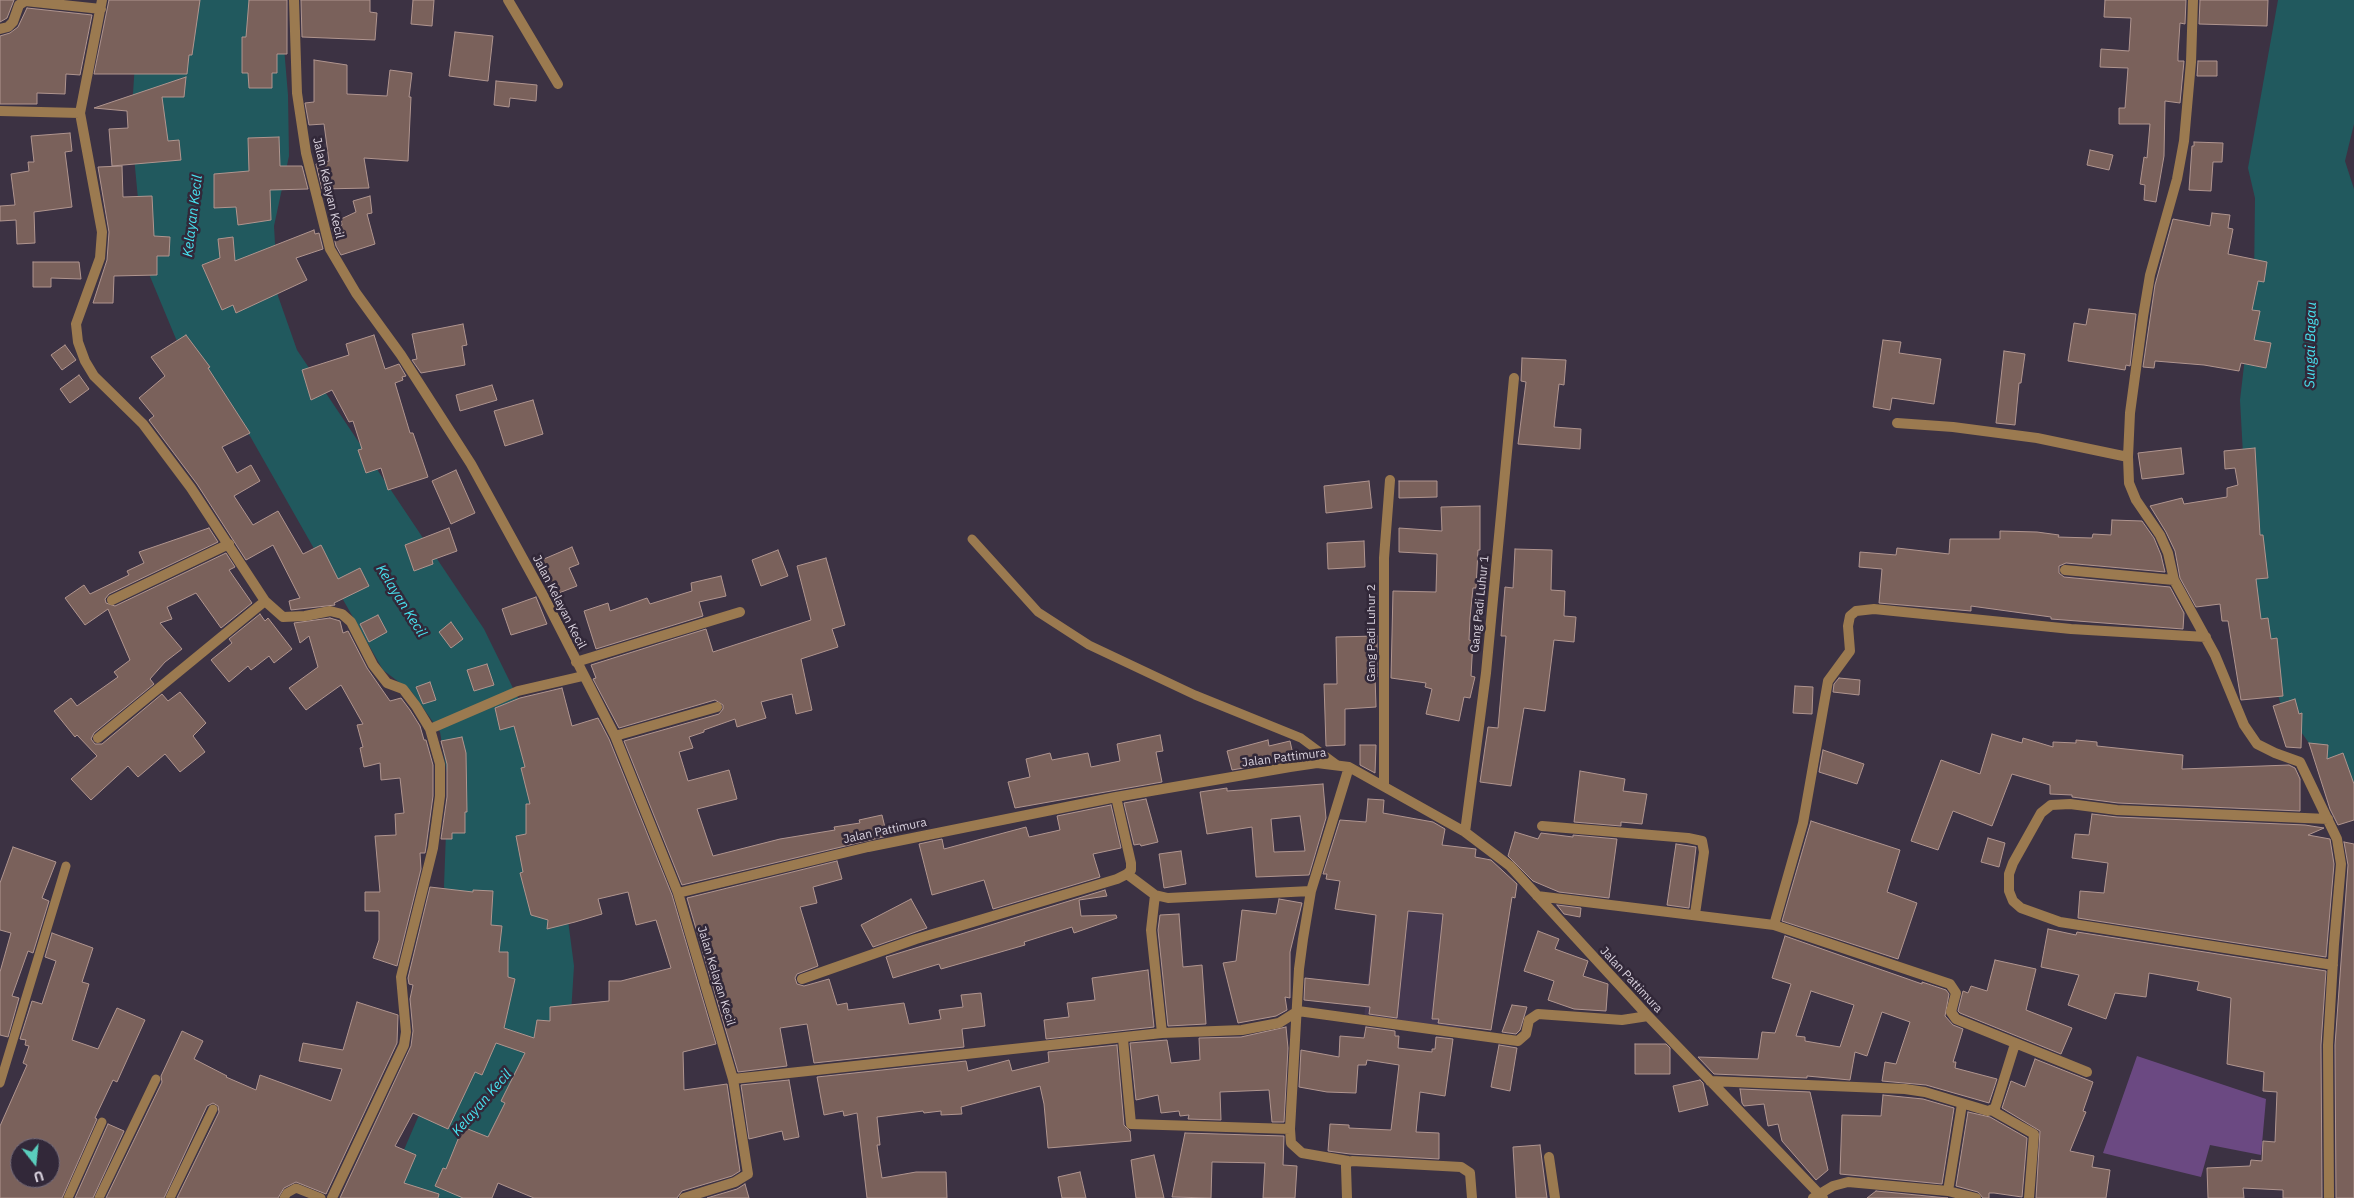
<!DOCTYPE html>
<html>
<head>
<meta charset="utf-8">
<style>
	body { margin:0 }
	#map { position:relative; width:2354px; height:1198px; overflow:hidden; background:#3c3243; font-family:"IBM Plex Sans",sans-serif }
	canvas { display:block }
	.north { position:absolute; left:10px; top:1138px; width:50px; height:50px; box-sizing:border-box; background:#322839; border:1px solid #756c7b; border-radius:50%; rotate:164deg; font-size:14px; font-weight:700; line-height:20px; text-align:center; color:#d9d2de }
	.north::after { content:''; display:block; margin:auto; width:18px; height:22px; background:#5acebd; clip-path:polygon(50% 0,100% 100%,50% 72%,0 100%) }
</style>
</head>
<body>
<div id="map">
<canvas width="2354" height="1198"></canvas>
<div class="north">U</div>
</div>
<script>
const ctx = document.querySelector('canvas').getContext('2d');
ctx.lineJoin = 'round';
function fill(path, color) { ctx.fillStyle = color; ctx.fill(path, 'evenodd'); }
const shape = rows => new Path2D(rows.map(r => 'M' + r).join(''));
function trace(path, color, width, dash) { ctx.strokeStyle = color; ctx.lineWidth = width; ctx.lineCap = dash ? 'butt' : 'round'; ctx.setLineDash(dash || []); ctx.stroke(path); }
function write(font, color, halo, rows, align = 'center') {
  ctx.font = font + ' "IBM Plex Sans",sans-serif'; ctx.lineWidth = 5; ctx.setLineDash([]); ctx.textBaseline = 'middle'; ctx.strokeStyle = halo; ctx.fillStyle = color; for (const [text, x, y, turn = 0] of rows) {
    ctx.save(); ctx.translate(x, y); ctx.rotate((+turn || 0) * Math.PI / 180); ctx.textAlign = isNaN(turn) ? turn : align; if (halo) ctx.strokeText(text, 0, 0); ctx.fillText(text, 0, 0); ctx.restore();
  }
}
fill(shape([
	[1379,871,1482,884,1461,1031,1364,1018]
]), '#45384f');
fill(shape([
	[2137,1056,2266,1099,2261,1155,2210,1145,2201,1177,2103,1153]
]), '#6b4982');
fill(shape([
	[139,0,280,0,288,95,289,156,274,226,278,296,297,350,484,629,537,737,559,851,574,966,569,1045,464,1198,394,1198,397,1166,441,1064,457,972,444,886,448,779,440,732,412,692,383,670,250,436,176,339,144,262,131,125],
	[2278,0,2354,0,2354,124,2345,161,2354,189,2354,807,2280,702,2256,617,2247,527,2240,400,2254,280,2255,198,2248,168]
]), '#21595e');
const building = shape([
	[0,0,14,0,7,18,0,22,0,0],
	[109,0,200,0,192,55,189,55,187,74,94,74,109,0],
	[249,0,287,0,287,54,277,54,277,73,272,73,272,88,249,88,248,73,242,73,242,37,246,37,249,0],
	[301,0,370,0,370,12,377,13,375,40,302,37,301,0],
	[413,0,434,0,432,26,411,24,413,0],
	[2105,0,2186,0,2185,24,2180,23,2178,54,2178,61,2184,61,2180,103,2165,101,2164,156,2156,202,2144,200,2145,185,2140,184,2144,157,2147,158,2150,124,2119,124,2119,108,2125,108,2128,68,2100,67,2101,49,2129,51,2131,18,2104,17,2105,0],
	[2200,0,2268,0,2267,26,2199,24,2200,0],
	[27,8,92,15,80,75,66,74,65,94,37,93,37,104,0,104,0,36,10,33,18,27,27,8],
	[455,32,493,36,488,81,449,76,455,32],
	[314,60,347,65,347,94,387,96,390,70,412,73,409,97,411,97,408,161,364,158,369,188,322,189,316,164,329,161,324,124,309,125,305,103,314,102,314,60],
	[2198,61,2217,61,2217,76,2197,76,2198,61],
	[186,77,184,97,162,97,168,141,179,140,181,160,112,166,109,129,128,128,127,111,94,108,186,77],
	[496,81,537,85,536,101,510,98,509,107,494,105,496,81],
	[70,133,72,151,65,152,72,207,34,212,35,243,17,244,16,220,0,221,0,206,15,205,11,174,29,171,28,162,34,162,31,136,70,133],
	[279,137,280,166,302,166,308,189,270,190,271,220,238,225,236,207,214,208,214,174,249,171,248,138,279,137],
	[2194,142,2223,143,2222,162,2213,162,2211,191,2189,190,2192,146,2194,146,2194,142],
	[2090,150,2113,155,2109,170,2087,165,2090,150],
	[122,166,123,197,152,196,154,236,170,237,169,256,157,256,157,275,114,276,113,303,93,303,107,260,109,232,98,167,122,166],
	[370,196,372,213,367,214,375,244,341,255,336,246,332,228,342,225,341,219,356,212,353,201,370,196],
	[2212,213,2230,215,2228,228,2233,229,2228,254,2267,262,2264,282,2258,281,2252,310,2260,311,2254,340,2271,343,2266,368,2241,363,2239,371,2204,365,2155,361,2154,368,2143,367,2155,285,2173,219,2210,226,2212,213],
	[314,230,315,234,319,233,323,249,296,258,307,280,236,313,233,305,222,310,202,265,220,258,218,239,233,237,235,261,314,230],
	[33,262,79,262,81,279,51,278,51,287,33,287,33,262],
	[2089,309,2136,314,2130,366,2126,365,2125,370,2068,361,2074,323,2086,325,2089,309],
	[463,324,467,345,462,346,465,365,421,373,412,360,417,359,412,334,463,324],
	[186,335,210,367,208,368,250,433,222,447,237,473,251,465,260,481,234,496,253,525,278,511,303,554,321,545,338,579,360,568,369,586,334,603,335,605,291,610,289,601,300,598,273,545,246,560,197,484,149,420,154,416,139,398,165,376,151,357,186,335],
	[374,335,385,369,399,364,406,376,402,377,403,380,395,383,410,433,413,433,428,477,388,490,381,468,366,473,358,450,362,449,353,421,349,422,332,390,311,400,302,370,349,355,346,344,374,335],
	[1883,340,1901,342,1899,353,1941,359,1934,404,1892,398,1890,410,1873,407,1883,340],
	[65,345,76,360,62,370,51,355,65,345],
	[2004,351,2025,354,2021,383,2019,383,2015,425,1996,423,2004,351],
	[1522,358,1566,360,1564,385,1559,384,1554,427,1581,429,1580,449,1518,444,1526,382,1521,381,1522,358],
	[79,375,89,389,70,403,60,389,79,375],
	[492,385,497,400,460,411,456,395,492,385],
	[533,400,543,434,505,446,494,411,533,400],
	[2181,448,2184,474,2142,479,2138,453,2181,448],
	[2255,448,2260,535,2263,535,2268,578,2256,579,2261,619,2268,618,2271,639,2277,638,2283,696,2241,700,2228,621,2222,621,2220,604,2196,607,2180,578,2175,551,2166,532,2150,506,2182,498,2184,504,2227,497,2227,488,2238,485,2235,468,2225,469,2224,451,2255,448],
	[456,470,475,513,451,524,432,481,456,470],
	[1369,481,1372,508,1326,513,1324,486,1369,481],
	[1399,481,1437,481,1437,497,1399,498,1399,481],
	[1480,506,1480,550,1478,550,1476,588,1473,588,1470,618,1469,640,1473,641,1471,676,1475,677,1470,698,1464,697,1459,721,1426,714,1432,689,1425,687,1426,683,1391,678,1393,591,1436,592,1437,554,1399,552,1399,528,1442,531,1441,507,1480,506],
	[2112,520,2142,521,2154,538,2161,555,2165,572,2066,563,2059,566,2059,573,2064,577,2170,587,2184,613,2183,629,2051,619,2051,617,1971,606,1971,611,1879,603,1882,569,1859,567,1860,552,1896,555,1897,548,1949,554,1950,539,2000,539,2000,531,2037,532,2059,535,2058,537,2092,538,2093,534,2111,535,2112,520],
	[209,528,218,542,109,594,105,599,106,603,115,606,226,553,235,567,229,570,252,603,221,628,196,593,167,607,172,619,160,623,182,649,165,662,150,679,154,684,94,733,91,739,95,744,102,744,162,694,168,701,180,692,206,723,193,736,205,752,180,772,165,754,138,777,128,766,91,800,71,779,97,756,77,735,75,737,54,711,71,698,77,706,118,677,114,672,130,660,108,609,85,625,65,598,84,585,90,594,129,575,127,571,144,563,139,552,209,528],
	[449,528,457,551,432,560,433,564,414,571,405,545,449,528],
	[1364,541,1365,567,1328,569,1327,543,1364,541],
	[572,547,579,564,569,568,577,586,551,596,537,562,572,547],
	[1515,549,1552,550,1551,590,1565,591,1564,616,1576,617,1574,642,1554,640,1545,711,1524,708,1511,786,1480,782,1488,727,1498,728,1506,636,1501,636,1505,587,1513,588,1515,549],
	[778,550,788,576,761,586,752,560,778,550],
	[826,558,845,625,832,629,838,647,801,659,812,710,796,714,792,694,761,702,766,718,737,727,735,719,704,730,704,732,689,737,693,748,679,752,688,781,729,770,737,799,697,809,713,856,780,839,835,830,834,827,860,823,859,820,882,815,887,836,682,885,624,741,719,714,723,709,723,705,715,700,619,728,593,679,596,678,591,665,706,629,713,652,811,620,797,566,826,558],
	[721,576,726,596,699,602,703,616,596,649,584,611,608,603,610,611,647,598,650,604,692,591,691,583,721,576],
	[536,597,547,624,511,635,502,609,536,597],
	[260,614,265,621,268,618,292,649,274,663,269,656,251,670,248,666,229,682,211,660,232,643,229,639,260,614],
	[378,615,387,632,369,642,360,624,378,615],
	[330,618,340,621,343,633,348,631,367,668,390,701,401,698,410,710,420,726,424,740,426,740,433,765,433,796,426,847,425,853,420,853,421,869,397,966,373,958,379,940,379,911,365,911,365,892,380,892,375,836,396,835,395,814,404,813,400,778,381,780,380,763,364,767,360,748,363,747,357,725,363,724,341,685,306,710,289,688,318,667,309,636,300,643,294,623,330,618],
	[451,622,463,639,451,648,439,632,451,622],
	[1377,636,1377,677,1375,676,1376,707,1345,709,1345,745,1326,746,1324,684,1337,684,1336,637,1377,636],
	[487,664,494,685,474,691,467,670,487,664],
	[1839,678,1860,680,1859,695,1833,692,1834,684,1839,678],
	[430,682,436,700,423,704,416,687,430,682],
	[1795,686,1813,687,1812,714,1793,713,1795,686],
	[562,688,572,726,598,718,609,739,672,895,716,1044,683,1052,684,1090,727,1084,740,1171,732,1176,682,1191,677,1198,534,1198,498,1183,492,1198,463,1198,435,1186,443,1168,446,1169,463,1127,488,1137,505,1103,501,1101,525,1053,496,1043,482,1075,475,1072,448,1129,413,1113,395,1146,416,1155,404,1183,439,1194,438,1198,340,1198,411,1046,413,1031,410,999,413,985,409,984,408,978,430,887,473,892,473,890,493,891,491,925,502,926,499,952,508,952,508,977,515,979,504,1028,534,1038,537,1020,550,1021,550,1007,609,1001,609,981,621,981,671,968,656,920,636,925,628,892,598,899,602,914,575,922,547,929,548,920,531,915,520,873,523,872,516,836,526,834,526,804,530,804,521,768,525,767,514,726,500,730,495,708,520,698,562,688],
	[2295,699,2299,714,2302,713,2301,748,2286,747,2273,706,2295,699],
	[1992,734,2022,743,2023,738,2053,747,2053,742,2076,743,2076,740,2097,742,2097,746,2183,755,2182,769,2289,765,2295,768,2300,779,2300,811,2118,803,2072,797,2072,795,2050,794,2050,785,2012,774,1992,826,1953,811,1938,850,1911,841,1941,760,1980,774,1992,734],
	[1160,735,1163,751,1156,752,1162,782,1015,808,1008,782,1030,777,1026,759,1050,753,1052,760,1088,753,1091,767,1120,761,1117,744,1160,735],
	[462,737,466,753,467,812,465,812,465,833,452,833,452,839,441,839,447,797,447,764,441,741,462,737],
	[1268,740,1269,746,1290,741,1294,759,1232,770,1227,751,1268,740],
	[2309,743,2328,745,2327,759,2343,753,2354,784,2354,820,2338,825,2330,809,2309,743],
	[1360,745,1376,745,1375,773,1360,765,1360,745],
	[1823,750,1864,764,1857,784,1819,772,1823,750],
	[1580,771,1625,779,1623,791,1647,794,1642,824,1621,822,1621,826,1574,822,1580,771],
	[1323,784,1326,818,1309,875,1256,877,1252,827,1207,834,1200,792,1227,788,1227,791,1323,784],
	[1300,816,1305,851,1274,852,1271,819,1300,816],
	[1146,799,1158,842,1141,846,1140,844,1134,845,1124,803,1146,799],
	[1368,799,1384,800,1383,813,1433,822,1445,829,1442,845,1476,849,1475,857,1491,860,1517,884,1515,898,1512,897,1491,1030,1438,1023,1439,1019,1432,1019,1443,914,1408,911,1397,1018,1369,1014,1370,1007,1304,1000,1305,978,1369,985,1376,915,1335,909,1340,881,1326,879,1327,874,1323,874,1340,820,1366,822,1368,799],
	[1111,805,1121,848,1093,854,1100,877,993,909,984,880,932,895,919,844,942,839,944,849,1026,827,1029,837,1060,830,1057,816,1111,805],
	[2092,814,2117,817,2305,825,2324,828,2308,835,2330,839,2334,864,2326,957,2078,918,2080,891,2104,893,2108,863,2072,858,2075,834,2089,835,2092,814],
	[1811,821,1900,850,1887,892,1917,903,1898,959,1782,921,1811,821],
	[1515,832,1538,839,1541,833,1573,837,1573,835,1617,839,1609,898,1559,892,1533,881,1508,856,1515,832],
	[1988,838,2005,843,1999,867,1981,862,1988,838],
	[2344,842,2354,844,2354,1198,2336,1198,2335,1045,2348,865,2344,842],
	[1676,844,1696,847,1689,908,1667,905,1676,844],
	[13,847,56,862,42,898,49,901,33,953,28,951,12,996,19,998,8,1037,0,1035,0,972,11,933,0,930,0,883,13,847],
	[1181,851,1186,884,1164,888,1159,854,1181,851],
	[837,861,842,879,813,887,817,903,800,907,818,966,797,974,795,978,797,984,804,986,829,979,837,1005,847,1003,848,1010,904,1003,909,1024,941,1019,939,1010,963,1007,961,995,981,993,985,1026,962,1029,964,1047,814,1063,807,1024,780,1028,787,1066,738,1072,687,898,837,861],
	[1105,890,1107,896,1079,900,1081,916,1116,915,1117,918,1074,933,1072,927,1024,942,1025,945,941,969,939,964,893,978,886,957,1105,890],
	[911,899,927,928,873,947,861,925,911,899],
	[1279,899,1302,903,1290,952,1290,998,1285,997,1287,1010,1276,1016,1238,1023,1223,963,1236,961,1242,910,1276,914,1279,899],
	[1557,905,1581,908,1580,917,1564,914,1557,905],
	[1179,914,1183,967,1202,965,1206,1024,1168,1026,1158,930,1160,915,1179,914],
	[2048,929,2076,935,2077,932,2326,971,2321,1045,2322,1198,2283,1198,2283,1190,2243,1188,2244,1198,2208,1198,2207,1168,2250,1166,2251,1160,2262,1161,2263,1141,2275,1142,2277,1092,2263,1091,2264,1072,2227,1064,2231,998,2197,990,2199,982,2149,973,2146,997,2115,993,2106,1019,2068,1005,2079,975,2041,967,2048,929],
	[1538,931,1559,939,1555,949,1588,961,1583,976,1608,984,1606,1011,1574,1009,1548,1000,1554,981,1524,971,1538,931],
	[52,933,93,948,82,982,89,984,72,1040,98,1049,117,1008,145,1020,117,1082,113,1080,95,1118,97,1119,62,1198,0,1198,0,1126,27,1065,23,1063,29,1046,25,1045,26,1040,20,1039,32,1001,42,1004,56,961,45,957,52,933],
	[20,1148,50,1148,50,1178,20,1178,20,1148],
	[1785,936,1922,984,1922,982,1946,990,1949,994,1945,1016,1953,1025,1963,1029,1953,1062,1956,1062,1955,1068,1997,1079,1989,1103,1926,1085,1882,1081,1885,1062,1896,1064,1910,1022,1882,1012,1867,1056,1855,1052,1850,1080,1807,1076,1807,1078,1714,1074,1698,1057,1758,1059,1762,1032,1775,1033,1791,984,1772,978,1785,936],
	[1811,991,1854,1005,1840,1047,1805,1041,1805,1037,1796,1036,1811,991],
	[1995,960,2036,969,2026,1010,2072,1028,2061,1054,1960,1013,1958,1011,1963,991,1968,993,1971,986,1987,991,1995,960],
	[1148,970,1154,1027,1046,1039,1044,1020,1069,1017,1067,1003,1095,1000,1092,978,1148,970],
	[357,1002,398,1015,397,1043,326,1194,296,1182,284,1188,278,1198,177,1198,219,1112,218,1106,213,1103,207,1106,164,1198,106,1198,162,1082,161,1076,182,1031,203,1041,194,1059,227,1076,226,1077,256,1090,260,1075,331,1101,342,1069,299,1061,303,1043,343,1050,357,1002],
	[1512,1005,1527,1007,1520,1030,1516,1034,1502,1032,1512,1005],
	[1286,1027,1288,1048,1284,1122,1272,1122,1269,1090,1220,1092,1221,1120,1188,1119,1189,1115,1180,1116,1179,1111,1161,1113,1158,1095,1136,1100,1130,1043,1167,1040,1171,1063,1200,1060,1199,1038,1241,1037,1286,1027],
	[1366,1027,1395,1031,1395,1036,1399,1036,1398,1048,1432,1052,1432,1049,1435,1049,1436,1037,1453,1039,1445,1096,1420,1092,1416,1132,1439,1133,1439,1159,1350,1154,1328,1151,1330,1124,1349,1125,1349,1128,1391,1130,1399,1065,1367,1060,1366,1065,1358,1065,1356,1093,1327,1092,1299,1087,1301,1050,1339,1057,1340,1036,1364,1038,1366,1027],
	[1635,1044,1666,1044,1670,1048,1670,1074,1635,1074,1635,1044],
	[1117,1045,1124,1125,1130,1131,1131,1141,1048,1148,1044,1104,1040,1086,961,1107,962,1114,941,1115,941,1111,924,1113,923,1111,877,1117,880,1145,877,1145,882,1178,916,1172,946,1172,947,1198,867,1198,857,1113,844,1116,843,1111,824,1115,817,1077,966,1061,968,1071,1009,1060,1012,1071,1049,1062,1048,1052,1117,1045],
	[1499,1045,1517,1048,1510,1091,1491,1087,1499,1045],
	[2035,1059,2093,1082,2083,1111,2086,1112,2070,1151,2094,1156,2092,1167,2110,1170,2106,1198,2036,1198,2040,1131,2002,1108,2011,1081,2025,1087,2035,1059],
	[789,1080,799,1137,784,1140,782,1131,749,1139,741,1085,789,1080],
	[1700,1080,1703,1083,1708,1105,1679,1112,1673,1086,1700,1080],
	[1740,1089,1810,1092,1828,1170,1816,1180,1782,1141,1778,1124,1768,1126,1764,1104,1744,1106,1742,1103,1740,1089],
	[1883,1095,1923,1099,1954,1108,1942,1184,1840,1174,1842,1115,1881,1116,1883,1095],
	[1968,1112,1990,1117,2027,1138,2022,1197,1994,1193,1989,1193,1989,1198,1983,1198,1978,1192,1956,1186,1968,1112],
	[108,1124,124,1131,93,1198,75,1198,108,1124],
	[1185,1133,1284,1136,1283,1165,1297,1166,1295,1198,1263,1198,1265,1163,1212,1162,1211,1198,1172,1197,1185,1133],
	[1540,1145,1547,1198,1516,1198,1513,1147,1540,1145],
	[1154,1155,1164,1198,1136,1198,1131,1160,1154,1155],
	[1080,1172,1086,1198,1062,1198,1058,1177,1080,1172],
	[745,1184,749,1198,707,1198,737,1189,745,1184],
	[1876,1191,1947,1198,1948,1198,1867,1198,1876,1191]
]);
fill(building, '#7a615b');
trace(building, '#b0958f', 1);
trace(shape([
	[972,539,1038,612,1089,645,1195,695,1301,738,1336,764],
	[0,1083,66,866],
	[68,1198,102,1122],
	[99,1198,156,1079],
	[170,1198,213,1109],
	[284,1198,287,1193,296,1188,321,1198]
]), '#9b7a50', 9);
trace(shape([
	[102,0,80,113,102,232,100,258,76,324,78,342,85,361,94,376,143,424,191,488,265,601,283,617,305,616,330,611,342,614,351,622,373,665,387,683,403,689,416,706,430,729,440,764,440,796,433,848,401,977,406,1032,404,1045,332,1198],
	[294,0,297,93,306,153,330,249,356,293,401,355,471,464,544,597,615,736,678,893,733,1079,748,1174,735,1182,684,1198],
	[508,0,558,84],
	[2193,0,2191,62,2184,141,2177,179,2150,275,2143,317,2130,413,2128,457,2129,483,2136,500,2160,535,2168,553,2174,580,2215,655,2244,725,2257,744,2275,753,2300,762,2337,839,2341,864,2334,944,2328,1045,2329,1198],
	[0,29,8,27,13,22,19,5,25,1,101,9],
	[0,111,80,113],
	[1897,423,1953,427,2037,438,2128,457],
	[2065,570,2174,580],
	[112,600,229,544],
	[576,662,740,612],
	[430,729,518,691,583,676],
	[615,736,717,707],
	[98,738,265,601],
	[1384,786,1384,558,1390,480],
	[2328,819,2117,810,2070,804,2051,805,2041,813,2013,863,2009,874,2009,891,2013,901,2021,908,2060,922,2333,965],
	[1542,826,1688,838,1702,841,1704,852,1695,914],
	[1465,832,1486,673,1514,378],
	[1127,874,1155,895,1168,898,1311,891],
	[678,893,868,847,1116,797,1290,767,1317,763,1349,767,1465,832,1510,866,1648,1016,1823,1198],
	[1155,895,1151,930,1162,1033],
	[1537,896,1774,925,1950,984,1956,993,1951,1012,1956,1019,2087,1072],
	[1774,925,1803,823,1828,681,1850,651,1848,626,1850,616,1856,611,1874,609,2071,629,2206,637],
	[802,979,916,939,1117,879,1127,874,1131,870,1131,863,1116,797],
	[1123,1039,1131,1124,1290,1129],
	[733,1079,1162,1033,1242,1030,1279,1023,1298,1011,1518,1041,1526,1034,1529,1020,1538,1014,1622,1020,1648,1016],
	[1710,1081,1905,1089,1925,1092,1988,1111,1995,1108,2015,1044],
	[1993,1111,2034,1134,2029,1198],
	[1549,1157,1555,1198],
	[1348,1161,1302,1153,1291,1143,1290,1129,1299,969,1303,939,1311,891,1349,767],
	[1948,1191,1962,1104],
	[1347,1198,1346,1167,1346,1163,1352,1161,1461,1167,1470,1173,1472,1198],
	[1813,1198,1833,1186,1848,1182,1948,1191,1976,1198]
]), '#9b7a50', 10);
write('12px', '#d9d2de', '#322839', [
	["Jalan Kelayan Kecil",328,188,77],
	["Jalan Kelayan Kecil",559,602,63],
	["Gang Padi Luhur 1",1480,604,-84],
	["Gang Padi Luhur 2",1372,633,-90],
	["Jalan Pattimura",1284,758,-7],
	["Jalan Pattimura",885,831,-12],
	["Jalan Kelayan Kecil",716,976,73],
	["Jalan Pattimura",1631,980,47]
]);
write('italic 14px', '#47e3f0', '#322839', [
	["Kelayan Kecil",193,216,-83],
	["Sungai Bagau",2311,345,-89],
	["Kelayan Kecil",401,601,58],
	["Kelayan Kecil",482,1103,-49]
]);
</script>
</body>
</html>
